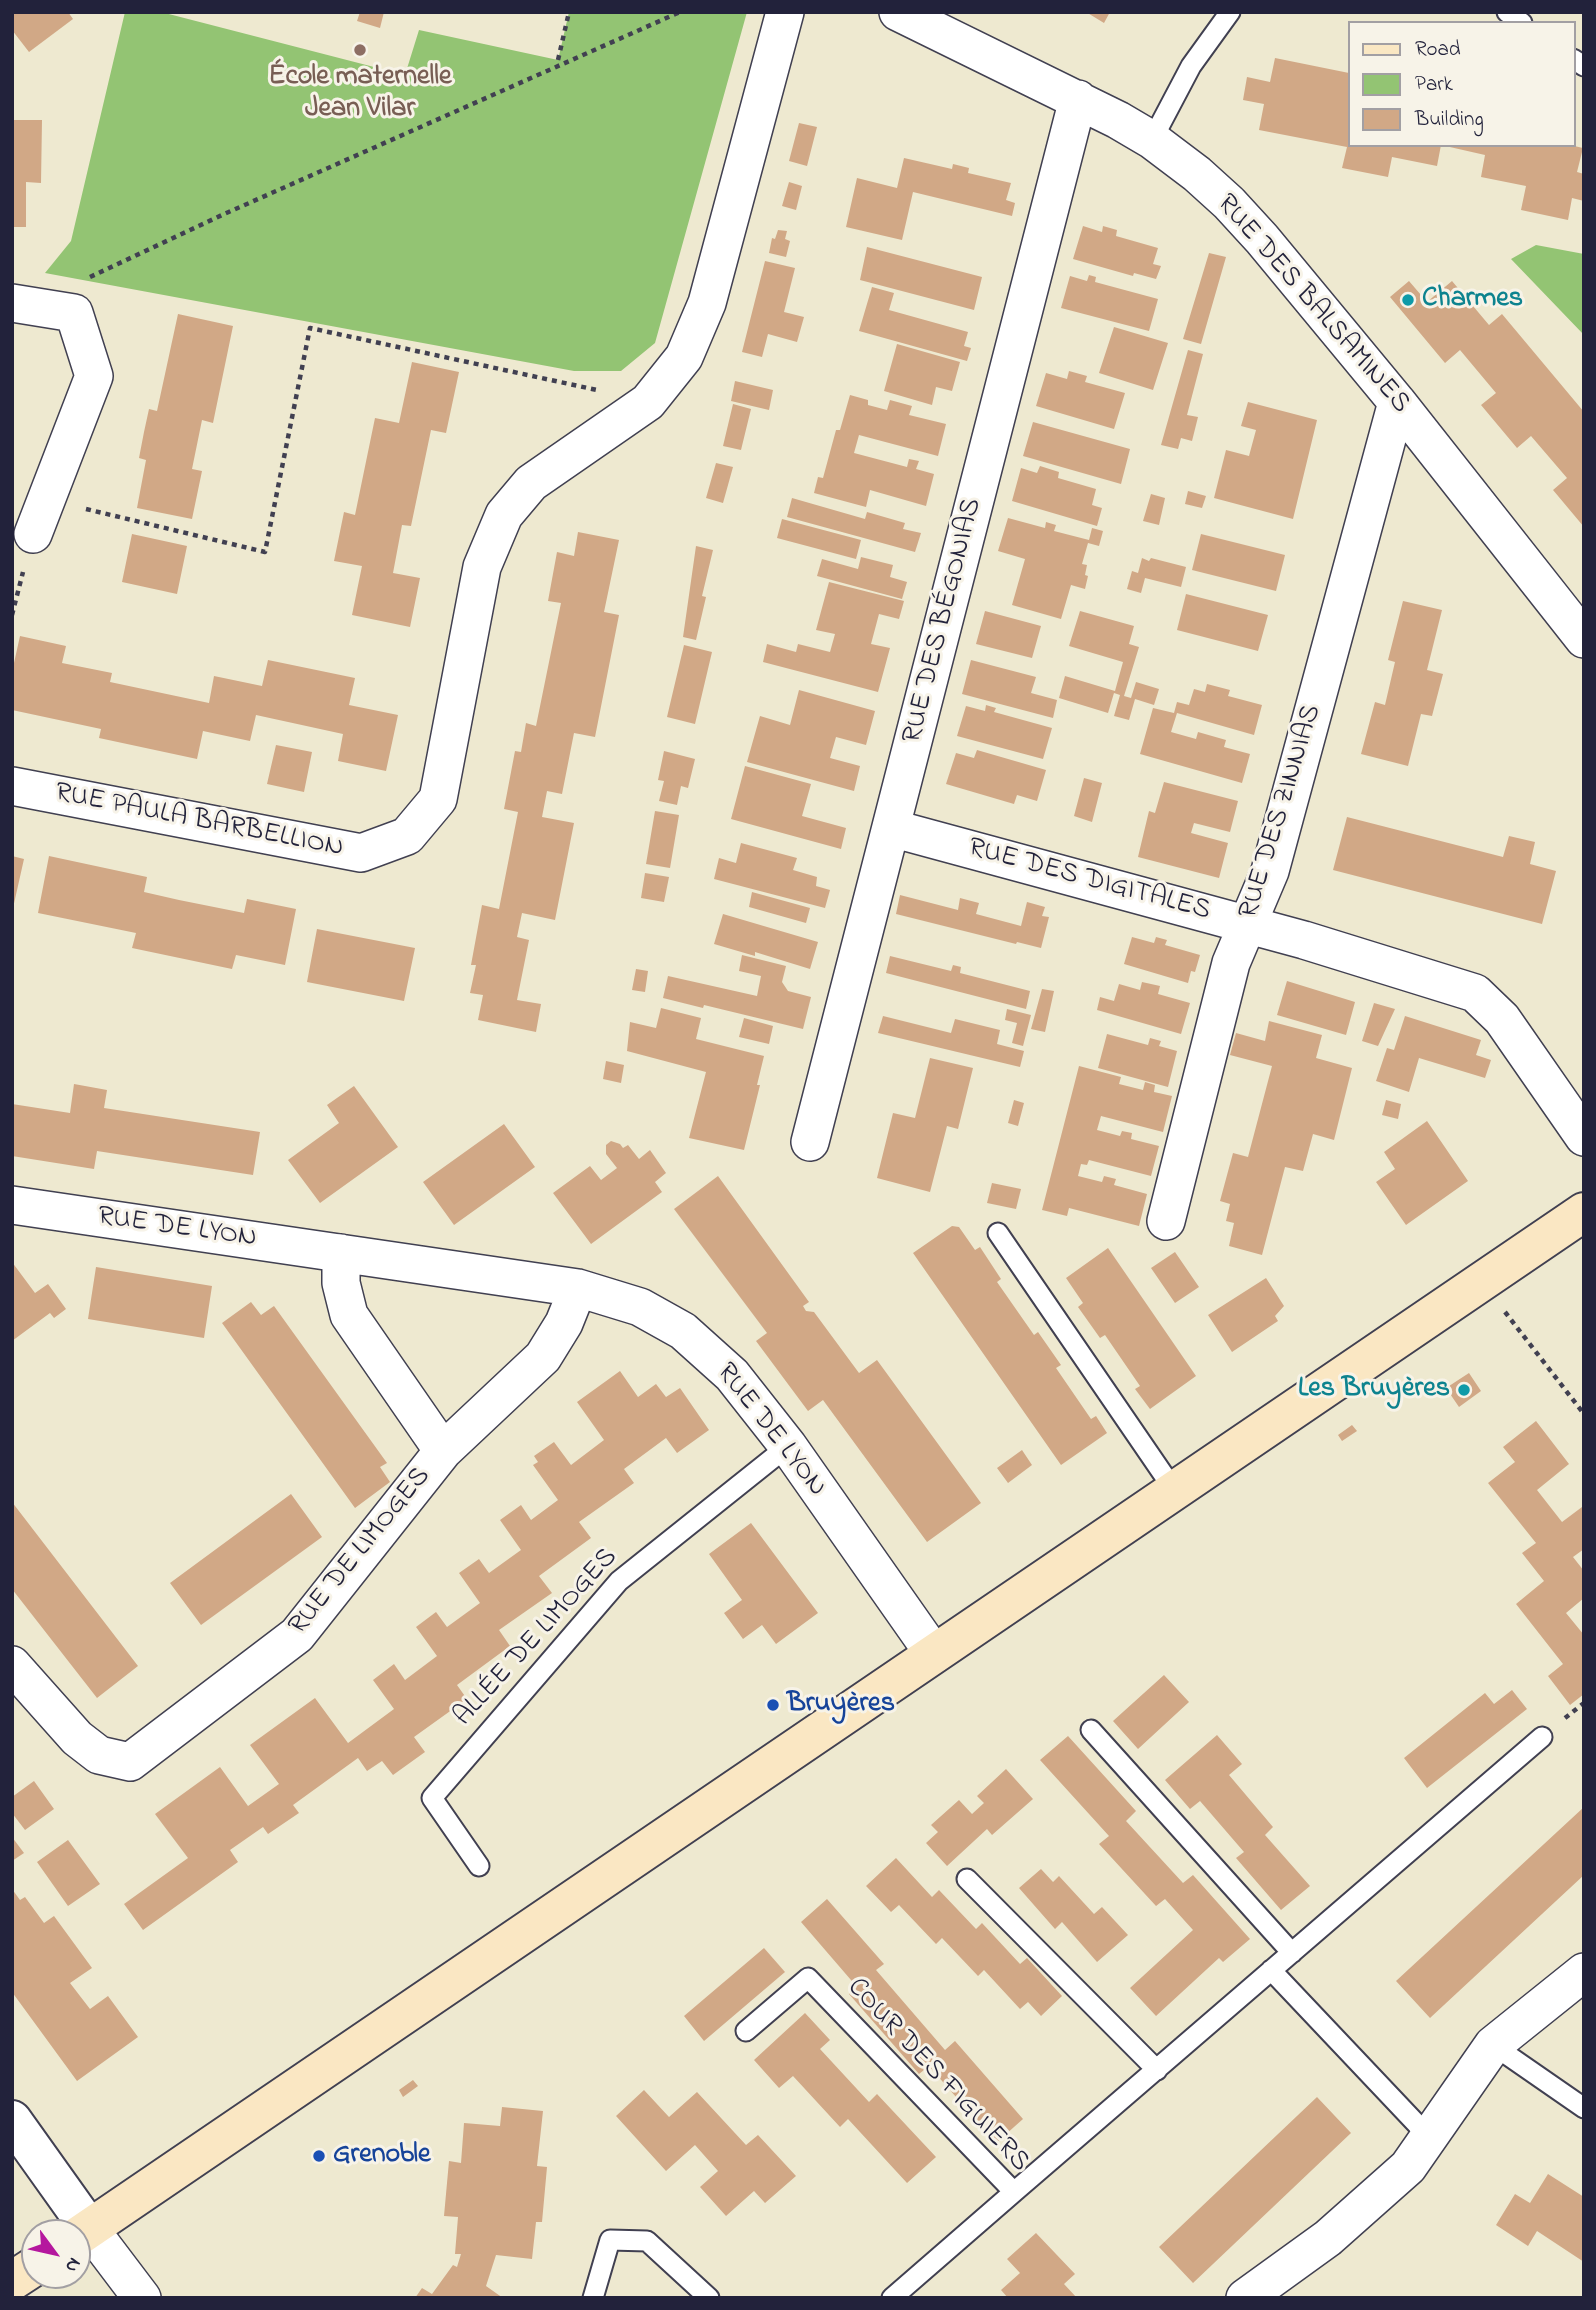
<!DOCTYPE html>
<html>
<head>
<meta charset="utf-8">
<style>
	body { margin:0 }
	#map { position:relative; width:1596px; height:2310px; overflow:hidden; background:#eee9d0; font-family:"Indie Flower",sans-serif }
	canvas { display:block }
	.frame { position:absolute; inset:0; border:14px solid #22223b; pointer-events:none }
	.legend { position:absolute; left:1348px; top:21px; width:228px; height:126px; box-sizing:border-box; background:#f7f3e8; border:2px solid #a29fa3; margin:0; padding:9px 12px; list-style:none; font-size:21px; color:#22223b }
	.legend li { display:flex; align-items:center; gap:14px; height:35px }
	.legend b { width:35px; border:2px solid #a29fa3 }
	.north { position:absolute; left:21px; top:2219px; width:70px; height:70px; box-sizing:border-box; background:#f7f3e8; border:2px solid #a29fa3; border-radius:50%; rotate:123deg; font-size:19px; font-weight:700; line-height:28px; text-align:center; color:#22223b }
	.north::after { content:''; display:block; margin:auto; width:24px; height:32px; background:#b5179e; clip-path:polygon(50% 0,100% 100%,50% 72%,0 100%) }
</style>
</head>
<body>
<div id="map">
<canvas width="1596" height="2310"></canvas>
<div class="frame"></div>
<ul class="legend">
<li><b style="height:9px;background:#fae7c3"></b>Road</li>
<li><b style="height:19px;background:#93c473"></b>Park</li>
<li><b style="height:19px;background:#d1a886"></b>Building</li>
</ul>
<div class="north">N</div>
</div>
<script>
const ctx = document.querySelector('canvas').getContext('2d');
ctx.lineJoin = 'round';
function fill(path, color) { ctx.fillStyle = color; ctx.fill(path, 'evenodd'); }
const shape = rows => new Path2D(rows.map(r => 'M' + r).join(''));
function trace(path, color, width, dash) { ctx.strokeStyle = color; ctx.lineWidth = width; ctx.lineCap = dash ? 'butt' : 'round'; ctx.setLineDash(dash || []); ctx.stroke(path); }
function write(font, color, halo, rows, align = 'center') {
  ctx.font = font + ' "Indie Flower",sans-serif'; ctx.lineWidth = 6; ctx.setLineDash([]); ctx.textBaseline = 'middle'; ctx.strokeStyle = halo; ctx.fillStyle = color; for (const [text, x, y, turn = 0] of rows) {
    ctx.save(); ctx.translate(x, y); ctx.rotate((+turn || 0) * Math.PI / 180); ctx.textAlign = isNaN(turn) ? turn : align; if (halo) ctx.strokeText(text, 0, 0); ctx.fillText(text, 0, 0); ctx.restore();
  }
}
fill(shape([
	[125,12,161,12,405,75,419,30,558,60,569,12,747,12,655,343,621,371,574,371,45,273,71,241],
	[1536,245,1584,254,1584,335,1511,259]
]), '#93c473');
fill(shape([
	[12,12,68,12,73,19,29,52,12,30],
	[360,12,384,12,380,28,357,21],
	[1086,12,1110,12,1104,23],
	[1275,58,1349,73,1349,145,1441,145,1437,166,1392,157,1388,177,1342,168,1347,147,1259,130,1264,104,1243,100,1247,77,1270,82],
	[12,120,42,120,41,183,26,182,26,227,12,227],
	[799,123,817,127,807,166,789,161],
	[1441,145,1570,145,1583,148,1577,172,1584,174,1584,201,1572,198,1568,220,1521,210,1526,186,1481,177,1485,155],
	[904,158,952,169,953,164,969,168,968,173,1011,183,1006,200,1015,203,1012,216,913,192,902,240,846,227,857,178,897,188],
	[789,182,802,186,796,210,782,206],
	[1083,226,1102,232,1103,226,1117,230,1116,236,1158,248,1153,264,1161,266,1156,279,1134,273,1133,276,1073,259],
	[778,230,787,231,785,239,790,241,786,257,769,253,772,238,775,239],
	[867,247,982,277,974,310,860,280],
	[1209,253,1226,257,1201,344,1183,339],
	[765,261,795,268,784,312,804,317,797,342,768,334,762,357,742,352],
	[1089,275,1096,277,1095,282,1158,299,1149,331,1061,308,1070,276,1087,281],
	[1409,281,1427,302,1452,281,1489,325,1502,314,1584,412,1584,527,1553,490,1567,478,1531,436,1517,448,1481,405,1496,393,1460,350,1445,363,1390,297],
	[872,287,894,293,889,310,968,332,964,346,971,348,967,361,859,331],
	[178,314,233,326,213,423,202,420,192,469,202,471,192,519,137,508,146,460,139,458,144,432,149,409,157,411],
	[1114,327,1168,343,1153,390,1099,373],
	[897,344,960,362,952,391,936,387,932,405,884,391],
	[1188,350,1203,354,1187,415,1198,417,1192,441,1181,438,1178,449,1161,445],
	[412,362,459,372,446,433,431,430,411,526,402,525,393,573,420,578,410,627,352,615,362,566,334,561,344,512,355,515,375,418,399,423],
	[1069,371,1087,376,1085,382,1125,393,1114,429,1036,406,1046,373,1067,379],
	[735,381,773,390,769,410,731,401],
	[850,395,868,400,868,405,887,410,890,400,912,406,909,415,946,424,938,456,859,435,854,453,907,467,909,459,919,461,916,469,934,474,926,506,870,490,866,507,814,493,818,477,823,478,836,430,840,430],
	[1248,402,1317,420,1293,519,1214,498,1226,450,1249,456,1256,430,1241,426],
	[733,404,751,409,741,450,723,446],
	[1033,422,1130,449,1121,484,1023,456],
	[716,463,733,467,723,503,706,498],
	[1040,466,1059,472,1058,478,1096,489,1092,505,1102,508,1097,526,1012,501,1021,468,1037,473],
	[1188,491,1206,496,1202,508,1185,504],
	[1151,494,1165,498,1159,525,1143,521],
	[792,498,865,519,867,512,905,523,903,529,921,533,915,552,787,517],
	[1008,518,1045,528,1046,522,1056,525,1054,531,1089,540,1092,528,1103,531,1099,546,1088,543,1082,564,1087,565,1085,575,1088,576,1085,589,1071,585,1061,619,1012,605,1025,559,998,551],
	[782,519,861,540,856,559,777,538],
	[578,532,619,540,604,612,619,615,595,737,574,733,562,794,547,791,542,817,574,823,555,920,522,913,517,937,529,940,517,1000,541,1004,536,1032,478,1020,483,995,470,993,476,965,471,965,482,905,499,909,518,812,504,809,515,751,521,752,526,723,536,726,561,603,548,601,557,552,574,556],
	[132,534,187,546,177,594,122,582],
	[1201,534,1285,555,1276,591,1192,570],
	[696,546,713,550,702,596,706,597,696,640,683,637],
	[861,557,893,565,890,577,907,582,902,599,817,576,822,559,858,569],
	[1142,558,1149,561,1151,558,1186,567,1181,587,1145,578,1141,593,1127,589,1132,571,1138,573],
	[829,582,904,601,899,619,879,614,871,644,890,648,878,692,763,662,767,644,796,652,798,644,830,652,835,634,816,630],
	[1186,594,1268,615,1258,651,1177,630],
	[1403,601,1442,610,1427,670,1443,674,1432,716,1421,714,1408,766,1361,754,1375,702,1385,705,1395,662,1388,660],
	[985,611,1041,626,1032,658,976,644],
	[1080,611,1134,626,1129,644,1139,647,1124,696,1131,698,1136,682,1159,689,1154,705,1135,699,1129,720,1114,716,1120,695,1114,693,1108,713,1059,698,1065,676,1115,691,1123,662,1069,646],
	[20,636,66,646,62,663,112,673,110,682,209,703,214,676,262,686,268,660,355,678,349,705,398,715,386,771,338,761,343,734,256,715,250,741,203,731,197,759,99,738,101,729,12,710,12,672],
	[684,645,712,652,695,724,667,717],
	[971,660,1036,677,1031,693,1057,700,1053,718,962,694],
	[1207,684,1230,690,1228,696,1262,705,1254,735,1177,713,1171,732,1196,739,1198,732,1226,740,1224,747,1250,754,1242,783,1140,754,1153,708,1174,713,1177,702,1189,705,1194,689,1205,692],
	[799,690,875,711,866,745,836,737,830,758,860,766,854,791,747,762,760,716,790,725],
	[986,705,996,708,994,712,1052,728,1043,759,957,736,966,706,985,711],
	[276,745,312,752,304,792,267,784],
	[977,750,1046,770,1037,801,1017,795,1014,804,946,784,956,753,974,758],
	[664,751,695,759,688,788,681,786,677,805,659,801,664,781,658,780],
	[745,766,811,784,802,816,846,828,841,849,731,819],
	[1084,778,1102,783,1092,822,1074,816],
	[1164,782,1238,801,1230,832,1194,823,1191,833,1228,843,1219,878,1138,857,1149,811,1155,813],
	[655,811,679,815,670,868,646,864],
	[1347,817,1503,857,1509,836,1535,842,1530,864,1556,871,1542,924,1333,870],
	[741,843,797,858,793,870,817,877,816,886,830,890,825,908,714,879,719,858,736,863],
	[12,856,24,859,13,908,12,908],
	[49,856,147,877,144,892,179,900,244,913,247,899,296,909,285,965,236,955,232,969,132,948,136,933,38,913],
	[645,873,669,877,664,902,641,898],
	[752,892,810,908,806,923,749,907],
	[900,895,958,910,960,898,979,903,976,914,1021,926,1027,902,1045,907,1042,916,1049,917,1041,948,1017,942,1016,944,896,914],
	[723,914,818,942,810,969,755,952,755,956,714,944],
	[317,929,415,948,404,1001,307,982],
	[1132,937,1154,943,1156,937,1167,940,1165,945,1200,955,1195,972,1191,971,1188,983,1124,964],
	[742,955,786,966,782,982,788,991,811,997,803,1029,704,1005,703,1008,663,998,668,976,757,996,761,976,739,971],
	[890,956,951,971,953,965,961,967,960,973,1030,991,1026,1009,886,973],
	[636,969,648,971,645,992,632,990],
	[1287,981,1355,1002,1346,1035,1277,1015],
	[1142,982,1160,986,1158,994,1190,1003,1181,1034,1097,1010,1100,997,1114,1001,1119,984,1140,990],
	[1042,989,1054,991,1045,1032,1031,1029],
	[1374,1003,1395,1009,1378,1046,1362,1041],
	[661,1008,701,1018,696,1039,764,1056,757,1085,760,1085,744,1150,689,1138,706,1072,627,1051,630,1022,656,1028],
	[1007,1009,1031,1015,1023,1046,1012,1043,1017,1023,1005,1020],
	[883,1016,951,1033,955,1019,1000,1030,997,1044,1024,1051,1020,1067,878,1033],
	[1405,1016,1481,1040,1476,1055,1491,1060,1485,1078,1419,1058,1409,1092,1376,1081,1387,1048,1394,1050],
	[744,1018,773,1026,769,1044,739,1037],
	[1269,1021,1322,1035,1316,1058,1352,1068,1334,1140,1313,1134,1303,1171,1285,1167,1262,1255,1229,1246,1234,1223,1226,1221,1230,1204,1220,1201,1233,1153,1248,1157,1272,1066,1230,1055,1236,1033,1265,1041],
	[1107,1034,1148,1045,1150,1038,1161,1041,1159,1046,1177,1051,1168,1087,1098,1068],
	[930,1058,973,1068,958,1129,947,1126,930,1192,877,1178,893,1113,915,1118],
	[606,1061,624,1065,621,1083,603,1079],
	[1079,1066,1121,1077,1119,1084,1143,1090,1145,1082,1155,1085,1154,1092,1172,1096,1163,1132,1101,1116,1097,1130,1120,1136,1122,1131,1132,1133,1131,1139,1159,1146,1151,1176,1089,1160,1087,1165,1081,1164,1078,1176,1102,1182,1104,1176,1116,1179,1114,1185,1147,1194,1139,1226,1069,1208,1067,1216,1042,1210],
	[74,1084,107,1090,104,1108,260,1132,253,1175,97,1151,94,1169,12,1156,12,1104,70,1113],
	[354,1086,398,1147,320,1203,288,1160,339,1123,327,1105],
	[1014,1100,1024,1103,1018,1126,1008,1123],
	[1386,1100,1401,1104,1398,1119,1382,1115],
	[1427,1121,1468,1181,1406,1225,1376,1182,1395,1169,1384,1152],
	[504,1124,535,1167,454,1225,423,1182],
	[611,1141,620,1144,623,1148,628,1145,639,1159,650,1150,666,1173,655,1182,662,1192,591,1244,553,1193,590,1166,601,1180,617,1168,606,1154,606,1145],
	[718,1176,809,1302,803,1306,806,1311,814,1312,859,1373,877,1360,981,1503,927,1542,823,1400,808,1411,756,1341,767,1333,674,1209],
	[992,1183,1021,1189,1016,1209,987,1203],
	[952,1226,959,1227,975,1250,980,1247,1001,1279,997,1282,1034,1335,1038,1332,1061,1365,1056,1368,1091,1419,1096,1416,1107,1433,1061,1465,913,1253],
	[1108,1248,1196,1376,1150,1409,1135,1389,1140,1386,1105,1335,1100,1338,1078,1307,1083,1303,1066,1278],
	[1175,1252,1199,1287,1175,1303,1151,1268],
	[12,1262,35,1293,48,1284,66,1309,54,1318,50,1313,12,1341],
	[96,1267,212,1286,204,1338,88,1319],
	[1266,1278,1284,1306,1275,1316,1278,1321,1232,1352,1208,1315],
	[251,1302,261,1315,274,1306,387,1463,380,1467,390,1482,355,1508,222,1323],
	[620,1371,638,1397,656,1384,666,1397,680,1388,709,1430,677,1453,666,1438,624,1469,634,1483,579,1522,591,1538,539,1576,552,1593,499,1630,510,1646,457,1685,467,1699,414,1737,425,1752,393,1775,382,1761,367,1771,358,1758,293,1805,299,1813,268,1834,263,1827,230,1850,238,1862,143,1930,124,1904,188,1858,155,1814,220,1767,248,1806,279,1784,250,1745,315,1698,348,1743,394,1709,373,1680,394,1664,405,1680,437,1656,416,1627,436,1612,447,1627,480,1603,459,1573,479,1559,489,1573,521,1550,500,1520,521,1505,531,1520,558,1500,533,1465,538,1462,534,1456,554,1442,571,1465,604,1440,577,1402],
	[1469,1373,1481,1391,1459,1407,1446,1388],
	[1536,1421,1569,1464,1537,1490,1562,1522,1582,1507,1584,1509,1584,1549,1573,1557,1584,1571,1584,1598,1566,1613,1584,1635,1584,1694,1570,1705,1548,1676,1563,1664,1516,1604,1544,1581,1522,1553,1536,1543,1488,1483,1515,1462,1503,1447],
	[1352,1425,1357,1431,1342,1441,1338,1435],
	[1022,1450,1032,1465,1008,1483,997,1468],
	[291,1494,322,1537,201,1625,170,1583],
	[12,1502,138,1666,97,1698,12,1589],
	[751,1523,818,1613,776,1644,762,1625,743,1639,724,1613,742,1600,709,1554],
	[1164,1675,1189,1702,1138,1749,1113,1721],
	[1512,1690,1527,1709,1427,1788,1404,1758,1485,1693,1494,1704],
	[1217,1735,1242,1764,1229,1775,1273,1827,1265,1835,1310,1886,1281,1910,1236,1858,1244,1852,1200,1801,1190,1809,1165,1780],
	[1068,1736,1136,1811,1126,1821,1183,1883,1193,1875,1250,1939,1223,1962,1219,1958,1156,2016,1130,1988,1193,1930,1165,1899,1156,1906,1099,1844,1109,1836,1040,1760],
	[1006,1769,1033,1799,992,1835,987,1829,947,1866,926,1843,938,1832,931,1825,959,1800,972,1814,984,1803,977,1796],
	[34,1781,54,1809,25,1830,12,1813,12,1797],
	[1584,1807,1584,1875,1430,2018,1396,1981],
	[12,1837,24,1853,12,1861],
	[68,1840,100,1884,68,1906,37,1862],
	[896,1858,932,1897,939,1890,976,1929,982,1923,1020,1964,1027,1958,1062,1996,1041,2016,1028,2002,1020,2009,984,1970,978,1976,942,1938,936,1944,899,1905,891,1912,866,1886],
	[1041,1869,1053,1882,1059,1876,1094,1914,1102,1907,1128,1935,1097,1962,1062,1922,1055,1929,1019,1888],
	[12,1889,20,1900,25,1897,44,1923,54,1916,92,1968,70,1983,90,2009,108,1996,138,2037,77,2081,12,1992],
	[827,1899,884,1964,876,1970,945,2050,955,2041,1023,2119,996,2143,929,2066,919,2074,849,1994,857,1987,801,1922],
	[764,1948,785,1972,704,2041,684,2016],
	[805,2013,830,2040,820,2049,869,2102,877,2094,936,2157,907,2183,848,2119,840,2127,793,2076,779,2088,754,2060],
	[413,2080,418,2086,403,2097,399,2090],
	[644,2090,669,2117,697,2092,746,2145,758,2135,796,2176,765,2203,754,2191,726,2216,700,2187,718,2171,695,2145,666,2171,616,2116],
	[1317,2097,1351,2133,1193,2283,1159,2247],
	[502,2107,543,2111,537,2166,547,2167,542,2222,536,2222,532,2259,496,2255,486,2286,503,2298,415,2298,422,2288,432,2294,453,2265,457,2267,461,2254,455,2254,458,2217,444,2216,449,2161,461,2163,464,2123,500,2126],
	[1548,2174,1584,2197,1584,2262,1537,2231,1528,2246,1496,2225,1515,2194,1530,2203],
	[1036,2233,1075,2274,1064,2284,1077,2298,1008,2298,1001,2290,1020,2273,1007,2259]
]), '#d1a886');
const service = shape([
	[1507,12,1522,23],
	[1573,59,1584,66],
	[1152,140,1191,66,1230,12],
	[998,1233,1174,1490],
	[1091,1730,1292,1953],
	[479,1866,432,1798,619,1581,788,1446],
	[967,1879,1157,2070],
	[1271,1970,1429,2137],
	[746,2031,808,1978,1014,2192,892,2298],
	[1493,2045,1584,2108],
	[1014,2192,1542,1737],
	[593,2298,610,2240,647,2241,709,2298]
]);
const minor = shape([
	[898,12,1118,120,1152,140,1197,174,1229,203,1262,239,1397,402,1584,639],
	[12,303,74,313,94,376,33,534],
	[12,786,361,853,407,836,438,799,482,567,504,515,531,483,648,402,684,357,707,303,785,12],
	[891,828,1304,940,1475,993,1502,1019,1584,1137],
	[810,1142,1078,99],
	[12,1205,578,1288,640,1307,683,1331,732,1375,788,1446,934,1654],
	[1166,1221,1231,963,1270,871,1397,402],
	[341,1253,341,1283,349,1315,443,1451],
	[12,1665,77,1738,99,1755,130,1762,297,1635,443,1451,543,1357,564,1323,578,1288],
	[89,2228,142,2298],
	[1245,2298,1328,2238,1408,2167,1493,2045,1584,1972]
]);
const tertiary = shape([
	[12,2120,89,2228]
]);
const secondary = shape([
	[77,2237,1584,1212],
	[12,2281,35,2266]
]);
trace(service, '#414051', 23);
trace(minor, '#414051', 40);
trace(tertiary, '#414051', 42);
trace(secondary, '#414051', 42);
trace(shape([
	[558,60,569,12],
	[90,277,222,215,680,12],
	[86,509,265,552,310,328,597,390],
	[12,615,23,572],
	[1505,1312,1584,1414],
	[1565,1718,1584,1703]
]), '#414051', 4.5, [5, 5]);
trace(service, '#fff', 19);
trace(minor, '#fff', 37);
trace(tertiary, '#fff', 38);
trace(secondary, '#fae7c3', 38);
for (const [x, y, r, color] of [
	[360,50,7,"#8d6e63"],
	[1408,300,7,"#0f9aa8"],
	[1464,1390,7,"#0f9aa8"],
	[773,1705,7,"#1a4fb4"],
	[319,2156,7,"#1a4fb4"]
]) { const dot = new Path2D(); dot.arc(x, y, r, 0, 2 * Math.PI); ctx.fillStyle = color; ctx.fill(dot); trace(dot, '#f7f3e8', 2.5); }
write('bold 28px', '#785e54', '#f7f3e8', [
	["École maternelle",360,78],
	["Jean Vilar",360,110]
]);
write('bold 28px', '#0d838f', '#f7f3e8', [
	["Charmes",1422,300],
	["Les Bruyères",1450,1390,"right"]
], 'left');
write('28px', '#22223b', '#f7f3e8', [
	["RUE DES BALSAMINES",1312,305,49],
	["RUE DES BÉGONIAS",944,621,-76],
	["RUE DES ZINNIAS",1282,812,-73],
	["RUE PAULA BARBELLION",199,822,11],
	["RUE DES DIGITALES",1089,881,15],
	["RUE DE LYON",177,1229,8],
	["RUE DE LYON",770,1431,52],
	["RUE DE LIMOGES",361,1552,-51],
	["ALLÉE DE LIMOGES",537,1638,-48],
	["COUR DES FIGUIERS",937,2076,47]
]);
write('bold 28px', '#164399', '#f7f3e8', [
	["Bruyères",787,1705],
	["Grenoble",333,2156]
], 'left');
</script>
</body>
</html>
